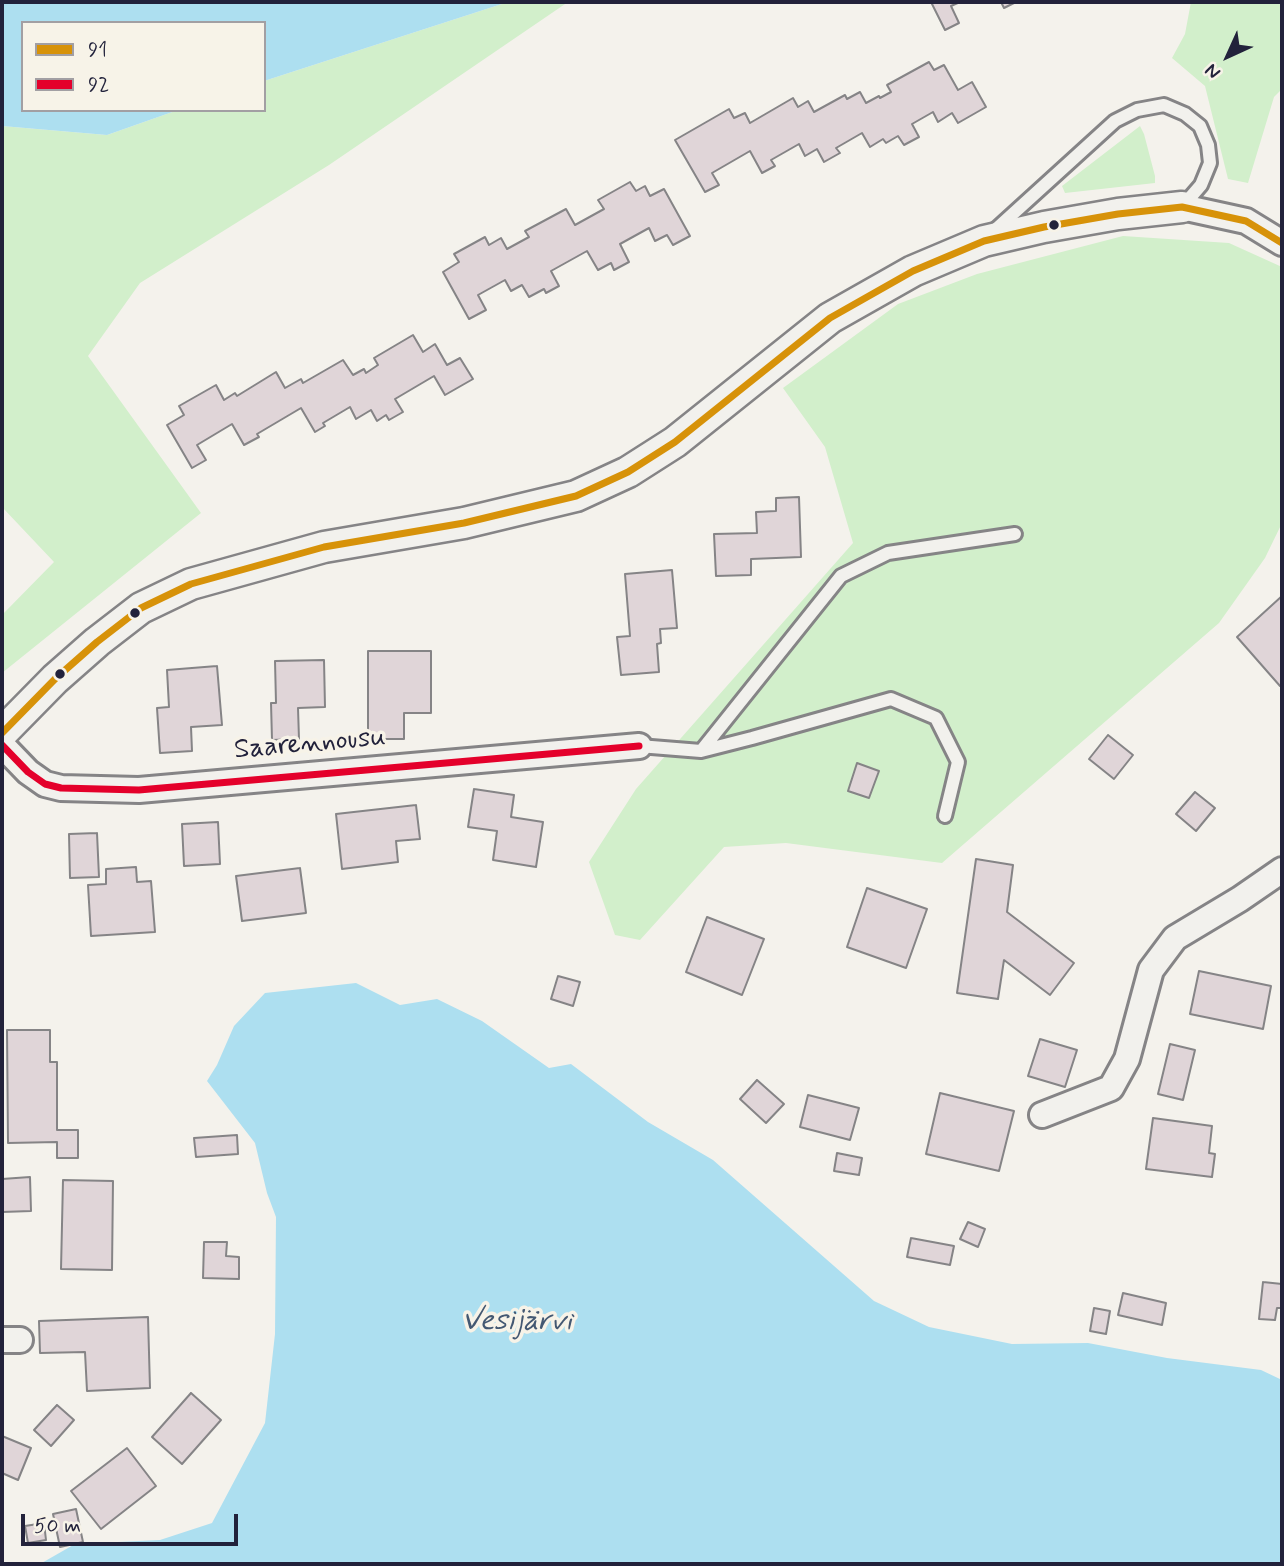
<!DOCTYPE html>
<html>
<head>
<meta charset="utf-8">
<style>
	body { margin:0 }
	#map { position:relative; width:1284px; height:1566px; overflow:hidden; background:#f4f2ec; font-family:Mynerve,sans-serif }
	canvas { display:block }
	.frame { position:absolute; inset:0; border:4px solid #22223b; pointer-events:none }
	.legend { position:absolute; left:21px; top:21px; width:245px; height:91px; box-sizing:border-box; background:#f7f3e8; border:2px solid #a29fa3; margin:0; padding:9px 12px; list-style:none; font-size:21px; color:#22223b }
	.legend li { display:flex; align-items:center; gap:14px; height:35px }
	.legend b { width:35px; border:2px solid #a29fa3 }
	.north { position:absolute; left:1193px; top:21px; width:70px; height:70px; -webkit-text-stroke:5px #f7f3e8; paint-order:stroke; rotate:225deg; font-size:19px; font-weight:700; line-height:28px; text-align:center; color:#22223b }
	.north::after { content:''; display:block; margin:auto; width:24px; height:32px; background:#22223b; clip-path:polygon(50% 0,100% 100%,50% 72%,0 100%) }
	.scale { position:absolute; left:21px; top:1514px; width:217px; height:32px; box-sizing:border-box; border:4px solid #22223b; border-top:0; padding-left:9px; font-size:21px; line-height:24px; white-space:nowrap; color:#22223b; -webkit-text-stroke:5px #f7f3e8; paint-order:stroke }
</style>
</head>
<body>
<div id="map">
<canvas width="1284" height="1566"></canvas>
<div class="frame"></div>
<ul class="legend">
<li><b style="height:9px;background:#d79209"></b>91</li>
<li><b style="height:9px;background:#e4002b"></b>92</li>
</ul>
<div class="north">N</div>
<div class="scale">50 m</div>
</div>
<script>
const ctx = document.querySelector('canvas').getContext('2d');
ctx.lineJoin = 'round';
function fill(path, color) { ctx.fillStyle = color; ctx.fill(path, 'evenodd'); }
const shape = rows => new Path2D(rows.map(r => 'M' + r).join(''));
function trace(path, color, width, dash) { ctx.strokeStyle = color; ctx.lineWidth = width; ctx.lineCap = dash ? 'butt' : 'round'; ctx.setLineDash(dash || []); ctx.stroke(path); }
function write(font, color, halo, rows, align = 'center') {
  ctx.font = font + ' Mynerve,sans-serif'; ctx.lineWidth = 7; ctx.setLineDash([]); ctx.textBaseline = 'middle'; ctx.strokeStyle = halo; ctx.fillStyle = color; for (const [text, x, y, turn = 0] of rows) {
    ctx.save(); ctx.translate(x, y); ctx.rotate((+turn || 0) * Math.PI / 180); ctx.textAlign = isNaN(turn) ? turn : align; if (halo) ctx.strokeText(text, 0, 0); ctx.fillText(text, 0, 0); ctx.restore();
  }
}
fill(shape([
	[508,2,568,2,329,165,140,283,88,356,201,513,2,673,2,615,54,562,2,507,2,126,107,135,178,110,264,110,264,81],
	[1191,2,1282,2,1282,89,1274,97,1248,183,1228,179,1205,86,1172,58,1185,34],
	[1140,126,1144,134,1155,176,1155,183,1065,193,1062,186],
	[1123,236,1229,243,1282,267,1282,523,1265,558,1219,623,942,863,786,843,724,847,640,940,615,935,589,862,636,789,853,543,825,447,783,388,898,304,977,274]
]), '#d2efcb');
fill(shape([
	[2,2,508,2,264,81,264,23,23,23,23,110,178,110,107,135,2,126],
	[356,983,400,1005,437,999,482,1021,549,1068,571,1064,648,1122,713,1160,874,1301,929,1327,1012,1344,1088,1343,1167,1358,1261,1370,1282,1380,1282,1564,40,1564,75,1544,160,1540,212,1523,265,1423,275,1334,276,1217,267,1193,255,1143,207,1081,217,1065,234,1026,265,993]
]), '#addff0');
const building = shape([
	[931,2,960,2,951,6,959,23,945,30,931,2],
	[1001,2,1016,2,1004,8,1001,2],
	[929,62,934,70,944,65,958,90,972,82,986,107,958,123,952,113,938,122,933,112,912,124,919,137,904,145,898,136,886,143,883,139,870,147,862,133,836,148,840,153,824,162,817,149,805,156,799,144,771,160,775,166,762,173,750,151,712,173,719,185,705,192,675,140,729,109,734,118,745,113,750,123,793,98,798,107,808,101,814,112,845,95,847,99,860,92,866,103,879,96,880,98,891,92,887,85,929,62],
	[630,182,636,191,645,186,650,196,664,189,690,236,673,245,667,235,655,241,649,228,620,244,629,262,614,270,611,263,598,270,587,251,551,271,559,286,546,293,544,289,529,297,522,285,511,291,505,280,478,295,486,310,469,319,443,272,459,262,454,254,485,237,489,245,501,238,507,249,529,237,525,231,566,209,575,225,604,209,598,200,630,182],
	[413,335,423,352,435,344,447,365,460,358,473,379,445,395,434,376,395,399,403,412,389,420,386,415,377,421,371,410,356,419,350,407,323,423,325,426,315,432,301,408,257,434,259,437,244,445,232,424,197,445,206,460,192,468,167,425,184,415,179,406,216,385,224,400,235,393,237,396,276,372,285,388,301,379,303,383,343,360,353,375,364,369,366,373,378,365,374,358,413,335],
	[799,497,801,557,751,559,751,575,716,576,714,534,757,533,756,512,776,511,776,498,799,497],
	[672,570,677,628,660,629,661,643,657,644,659,672,621,675,617,637,630,636,625,574,672,570],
	[1282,596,1282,684,1280,686,1237,637,1282,596],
	[368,651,431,651,431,713,404,713,404,739,368,739,368,651],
	[324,660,325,707,298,708,299,739,272,740,271,703,276,703,275,661,324,660],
	[217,666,222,725,191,727,192,751,160,753,157,708,169,707,167,670,217,666],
	[1108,735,1133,755,1114,779,1089,759,1108,735],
	[857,763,879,771,869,798,848,791,857,763],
	[474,789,514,795,511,817,543,822,536,867,493,860,497,831,468,827,474,789],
	[1195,792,1215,808,1196,831,1176,814,1195,792],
	[416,805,420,839,396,841,398,862,342,869,336,814,416,805],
	[218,822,220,864,184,866,182,824,218,822],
	[97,833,99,877,70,878,69,834,97,833],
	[976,859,1013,865,1007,912,1074,963,1050,995,1004,960,998,999,957,993,976,859],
	[136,867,137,882,151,881,155,932,91,936,88,885,106,884,106,869,136,867],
	[300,868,306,913,242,921,236,876,300,868],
	[867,888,927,909,906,968,847,947,867,888],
	[707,917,764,939,742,995,686,972,707,917],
	[1199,971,1271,986,1263,1029,1190,1014,1199,971],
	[558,976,580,982,573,1006,551,999,558,976],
	[7,1030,50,1030,50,1062,57,1062,57,1130,78,1130,78,1158,57,1158,57,1142,8,1143,7,1030],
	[1040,1039,1077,1050,1065,1087,1028,1076,1040,1039],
	[1170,1044,1195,1050,1183,1100,1158,1094,1170,1044],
	[757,1080,784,1104,766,1123,740,1099,757,1080],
	[940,1093,1014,1111,999,1171,926,1154,940,1093],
	[808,1095,859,1108,850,1140,800,1127,808,1095],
	[1153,1118,1212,1126,1209,1153,1215,1154,1212,1177,1146,1169,1153,1118],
	[237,1135,238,1154,196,1157,194,1138,237,1135],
	[837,1153,862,1158,859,1175,834,1171,837,1153],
	[30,1177,31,1211,2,1212,2,1179,30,1177],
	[63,1180,113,1181,112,1270,61,1269,63,1180],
	[968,1222,985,1229,978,1247,960,1239,968,1222],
	[911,1238,954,1246,950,1265,907,1257,911,1238],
	[204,1242,227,1242,226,1256,239,1257,239,1279,203,1278,204,1242],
	[1263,1282,1282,1284,1282,1308,1277,1308,1275,1320,1259,1319,1263,1282],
	[1123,1293,1166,1303,1162,1325,1118,1315,1123,1293],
	[1094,1308,1110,1311,1106,1334,1090,1331,1094,1308],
	[148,1317,150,1388,87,1391,85,1352,40,1353,39,1321,148,1317],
	[191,1393,221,1420,182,1464,152,1437,191,1393],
	[57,1405,74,1420,51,1446,34,1430,57,1405],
	[2,1436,31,1448,18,1480,2,1473,2,1436],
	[127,1448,156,1486,101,1529,71,1491,127,1448],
	[76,1509,83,1542,60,1547,53,1514,76,1509],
	[44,1523,46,1540,28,1543,25,1526,44,1523]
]);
fill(building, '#e0d5d8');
trace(building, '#858486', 2);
const service = shape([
	[994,231,1115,121,1137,110,1164,105,1185,114,1200,126,1208,145,1210,163,1201,185,1182,207],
	[639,746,701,751,841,576,888,553,1015,534],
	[701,751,752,738,891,699,936,718,958,762,945,816]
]);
const minor = shape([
	[1182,207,1246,221,1282,243],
	[2,745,28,772,45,784,61,788,139,790,639,746],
	[1042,1115,1111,1088,1127,1059,1151,970,1175,938,1240,899,1282,870],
	[2,1340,20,1340]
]);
const tertiary = shape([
	[2,733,55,679,97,642,141,608,191,584,324,547,464,523,576,496,628,472,675,442,830,318,913,271,984,241,1044,227,1118,214,1182,207]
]);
trace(service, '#858486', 18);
trace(minor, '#858486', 30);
trace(tertiary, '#858486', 35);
trace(service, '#f2f1ed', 12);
trace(minor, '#f2f1ed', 24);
trace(tertiary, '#f2f1ed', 30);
trace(shape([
	[2,733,55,679,97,642,141,608,191,584,324,547,464,523,576,496,628,472,675,442,830,318,913,271,984,241,1044,227,1118,214,1182,207,1246,221,1282,243]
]), '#d79209', 7);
trace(shape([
	[2,745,28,772,45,784,61,788,139,790,639,746]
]), '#e4002b', 7);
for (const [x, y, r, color] of [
	[1054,225,6,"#22223b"],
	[135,613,6,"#22223b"],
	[60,674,6,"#22223b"]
]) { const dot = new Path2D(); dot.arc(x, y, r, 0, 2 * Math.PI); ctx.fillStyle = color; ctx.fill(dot); trace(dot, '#f7f3e8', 2.5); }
write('28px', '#22223b', '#f7f3e8', [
	["Saarennousu",310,745,-5]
]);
write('italic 30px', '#435872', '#f7f3e8', [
	["Vesijärvi",517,1323]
]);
</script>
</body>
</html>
